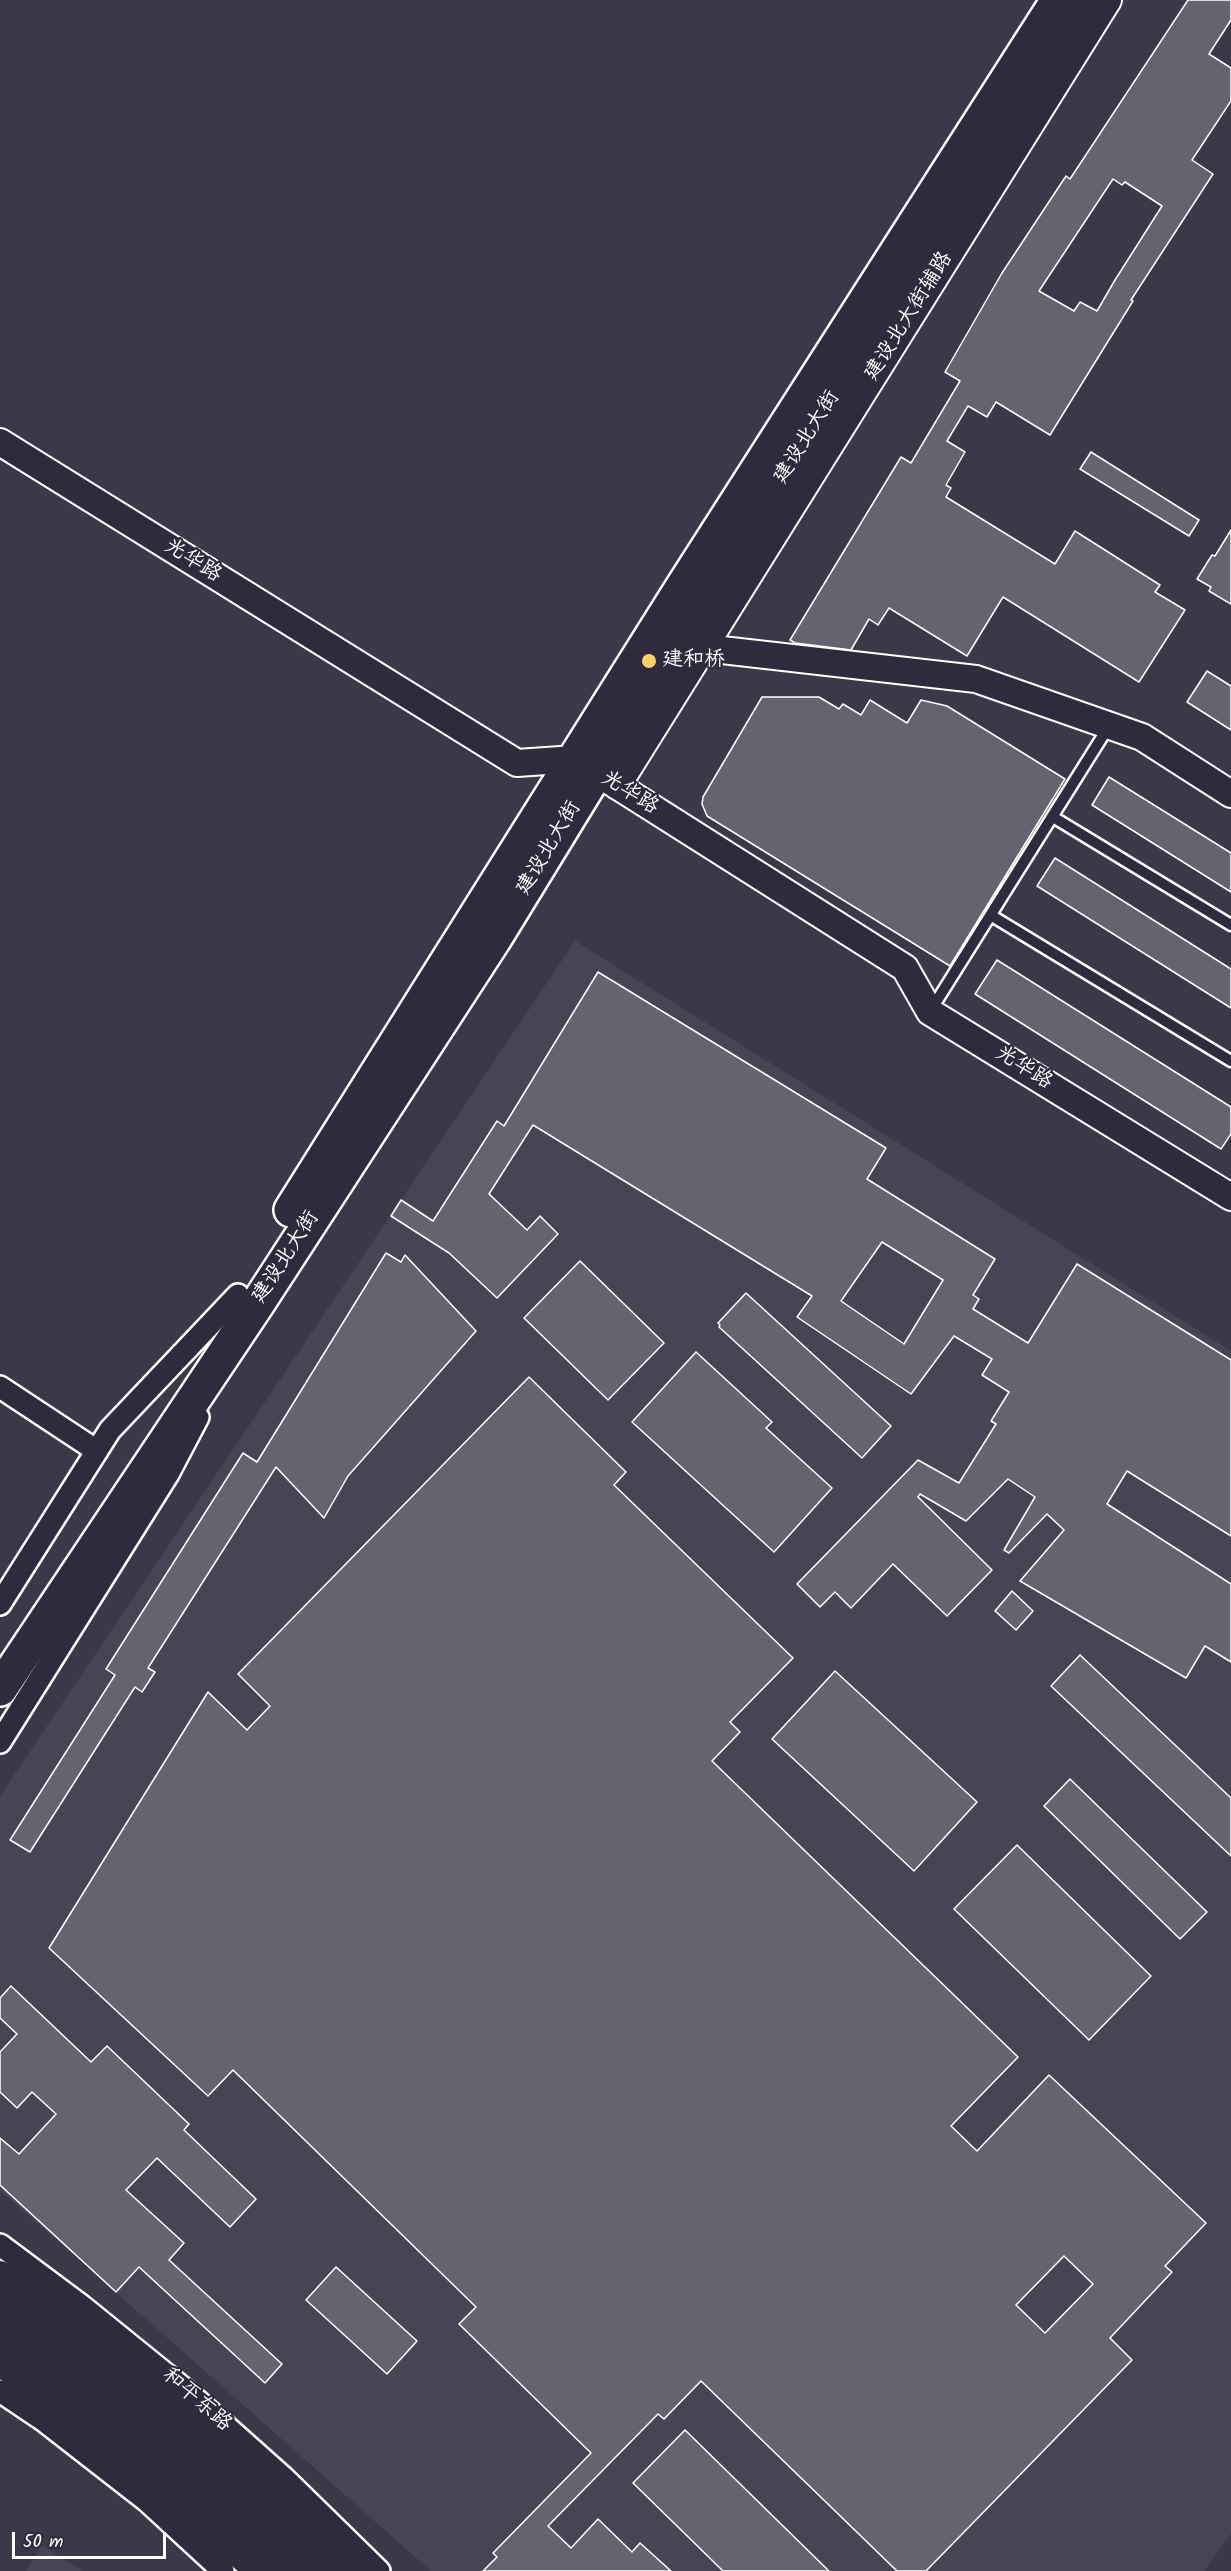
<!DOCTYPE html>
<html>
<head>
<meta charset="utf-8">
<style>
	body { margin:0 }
	#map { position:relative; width:1231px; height:2571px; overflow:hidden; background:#3c3749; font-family:Kalam,sans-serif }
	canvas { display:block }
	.scale { position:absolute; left:12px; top:2532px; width:154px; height:27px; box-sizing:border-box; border:3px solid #fff; border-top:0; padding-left:8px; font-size:18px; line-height:21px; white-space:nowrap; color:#fff; -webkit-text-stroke:4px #2f2a3d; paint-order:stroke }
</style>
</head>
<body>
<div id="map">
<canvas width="1231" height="2571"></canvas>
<div class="scale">50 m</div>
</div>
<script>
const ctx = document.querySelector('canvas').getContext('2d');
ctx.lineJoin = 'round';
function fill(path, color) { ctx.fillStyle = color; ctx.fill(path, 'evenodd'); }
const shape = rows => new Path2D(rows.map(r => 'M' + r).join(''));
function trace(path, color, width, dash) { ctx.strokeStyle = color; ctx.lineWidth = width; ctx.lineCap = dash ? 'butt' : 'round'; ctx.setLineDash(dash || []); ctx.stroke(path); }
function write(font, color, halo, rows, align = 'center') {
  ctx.font = font + ' Kalam,"LXGW WenKai TC",sans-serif'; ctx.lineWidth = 4.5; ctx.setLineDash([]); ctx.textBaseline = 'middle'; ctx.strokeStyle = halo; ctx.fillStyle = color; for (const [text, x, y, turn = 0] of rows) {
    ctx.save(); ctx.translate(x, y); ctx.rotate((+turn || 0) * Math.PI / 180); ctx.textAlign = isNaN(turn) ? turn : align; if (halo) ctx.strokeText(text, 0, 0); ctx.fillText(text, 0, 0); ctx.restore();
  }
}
fill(shape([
	[575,941,1231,1351,1231,2534,1204,2571,431,2571,0,2190,0,1796],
	[42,2545,82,2571,26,2571]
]), '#494455');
const building = shape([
	[1188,0,1231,0,1231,20,1209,54,1231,68,1231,101,1192,160,1213,174,1131,300,1133,301,1050,435,996,402,987,417,968,406,947,441,965,452,946,485,951,488,946,497,1055,564,1075,531,1160,585,1155,592,1185,610,1139,682,1003,597,967,656,889,608,878,625,869,619,851,650,795,643,790,640,901,457,911,463,960,381,945,372,1002,273,1066,176,1070,179,1188,0],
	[1113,179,1122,185,1125,182,1162,206,1115,280,1097,311,1080,302,1074,311,1039,291,1113,179],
	[1091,452,1199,520,1189,536,1080,469,1091,452],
	[1231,530,1231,604,1209,591,1211,587,1197,579,1212,555,1215,556,1231,530],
	[1207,671,1231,686,1231,730,1187,702,1207,671],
	[762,697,819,697,839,709,843,704,861,715,870,700,907,723,921,700,947,706,1065,779,950,966,707,816,702,804,703,797,762,697],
	[1109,777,1231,853,1231,892,1092,805,1109,777],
	[1055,858,1231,969,1231,1008,1037,886,1055,858],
	[997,960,1231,1107,1231,1134,1221,1149,975,994,997,960],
	[598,972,886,1148,867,1179,995,1259,973,1295,979,1299,973,1309,1028,1343,1077,1264,1231,1360,1231,1536,1127,1471,1107,1504,1231,1584,1231,1662,1205,1646,1186,1678,1020,1581,1064,1530,1047,1514,1009,1553,1004,1550,1035,1497,1008,1479,966,1521,920,1494,918,1497,992,1570,947,1616,893,1564,851,1608,835,1592,820,1607,797,1584,918,1460,959,1483,996,1424,991,1421,1009,1392,982,1375,992,1359,954,1336,911,1394,797,1317,812,1296,533,1125,489,1194,527,1230,540,1216,558,1234,497,1298,449,1253,391,1216,401,1200,433,1221,497,1121,504,1126,598,972],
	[882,1242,943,1280,904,1344,841,1301,882,1242],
	[386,1253,401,1262,405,1255,476,1331,348,1476,324,1518,276,1467,148,1668,155,1672,142,1692,135,1687,30,1852,10,1840,115,1675,106,1669,243,1453,257,1462,386,1253],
	[580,1261,664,1343,608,1400,524,1318,580,1261],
	[746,1293,891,1426,862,1458,719,1327,720,1325,718,1323,746,1293],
	[696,1352,772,1422,766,1428,832,1488,774,1552,632,1422,696,1352],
	[529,1377,626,1472,614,1485,793,1658,730,1722,740,1732,712,1761,1018,2057,951,2126,977,2151,1049,2075,1206,2223,1165,2266,1172,2272,1110,2338,1132,2360,926,2571,897,2571,701,2381,664,2419,658,2414,548,2526,571,2548,598,2519,632,2552,640,2543,671,2571,483,2571,497,2557,493,2553,591,2453,459,2324,476,2307,233,2070,208,2096,49,1948,208,1692,247,1730,270,1706,238,1674,529,1377],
	[1064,2256,1093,2284,1045,2333,1016,2305,1064,2256],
	[1012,1591,1033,1611,1016,1630,995,1611,1012,1591],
	[1080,1655,1231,1798,1231,1856,1051,1686,1080,1655],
	[835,1671,977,1802,914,1871,772,1739,835,1671],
	[1070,1779,1207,1912,1180,1939,1044,1806,1070,1779],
	[1017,1845,1151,1976,1089,2040,954,1909,1017,1845],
	[11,1986,91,2062,107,2046,189,2124,184,2130,256,2199,230,2227,157,2158,126,2190,184,2243,169,2260,282,2364,265,2383,139,2267,116,2292,0,2185,0,2138,19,2154,56,2114,32,2092,17,2108,0,2092,0,2052,17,2034,0,2018,0,1998,11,1986],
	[336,2267,417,2341,387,2374,306,2300,336,2267],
	[685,2430,829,2571,723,2571,633,2483,685,2430]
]);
fill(building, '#666270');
trace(building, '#fff', 1.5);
const service = shape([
	[1053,817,1231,925],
	[992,916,1231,1061],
	[931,1010,1109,726]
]);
const minor = shape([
	[0,1387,97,1451],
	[0,1604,110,1430,238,1295],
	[0,1742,168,1474,198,1417],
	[0,2245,83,2307,183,2388,284,2478,379,2571],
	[0,2391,43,2420,147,2501,223,2571]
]);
const tertiary = shape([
	[0,442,517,763,575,759,905,968,930,1012,1231,1197],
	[687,646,976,679,1142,737,1231,794],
	[617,786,1108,0]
]);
const secondary = shape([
	[0,2275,128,2368,207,2430,354,2571],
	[0,2362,122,2451,259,2571]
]);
const primary = shape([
	[291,1210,683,586,1058,0],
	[0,1689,258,1303,495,938,596,773,1085,0]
]);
const trunk = shape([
	[0,2303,146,2411,325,2571],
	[0,2337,129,2432,284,2571]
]);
trace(service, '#fff', 15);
trace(minor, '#fff', 26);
trace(tertiary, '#fff', 30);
trace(secondary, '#fff', 33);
trace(primary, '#fff', 38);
trace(trunk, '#fff', 38);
trace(service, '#2f2a3d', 10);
trace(minor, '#2f2a3d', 21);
trace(tertiary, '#2f2a3d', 26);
trace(secondary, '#2f2a3d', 28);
trace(primary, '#2f2a3d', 33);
trace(trunk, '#2f2a3d', 33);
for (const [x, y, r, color] of [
	[649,661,8,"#ffd166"]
]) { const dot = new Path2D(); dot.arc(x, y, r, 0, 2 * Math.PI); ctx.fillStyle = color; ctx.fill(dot); trace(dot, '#2f2a3d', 2); }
write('21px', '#fff', '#2f2a3d', [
	["建设北大街辅路",910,317,-58],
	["建设北大街",808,438,-58],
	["光华路",192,562,32],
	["光华路",629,794,32],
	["建设北大街",550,849,-59],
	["光华路",1023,1069,32],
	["建设北大街",287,1258,-57],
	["和平东路",196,2401,41]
]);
write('21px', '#fff', '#2f2a3d', [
	["建和桥",662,661]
], 'left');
</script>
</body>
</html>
